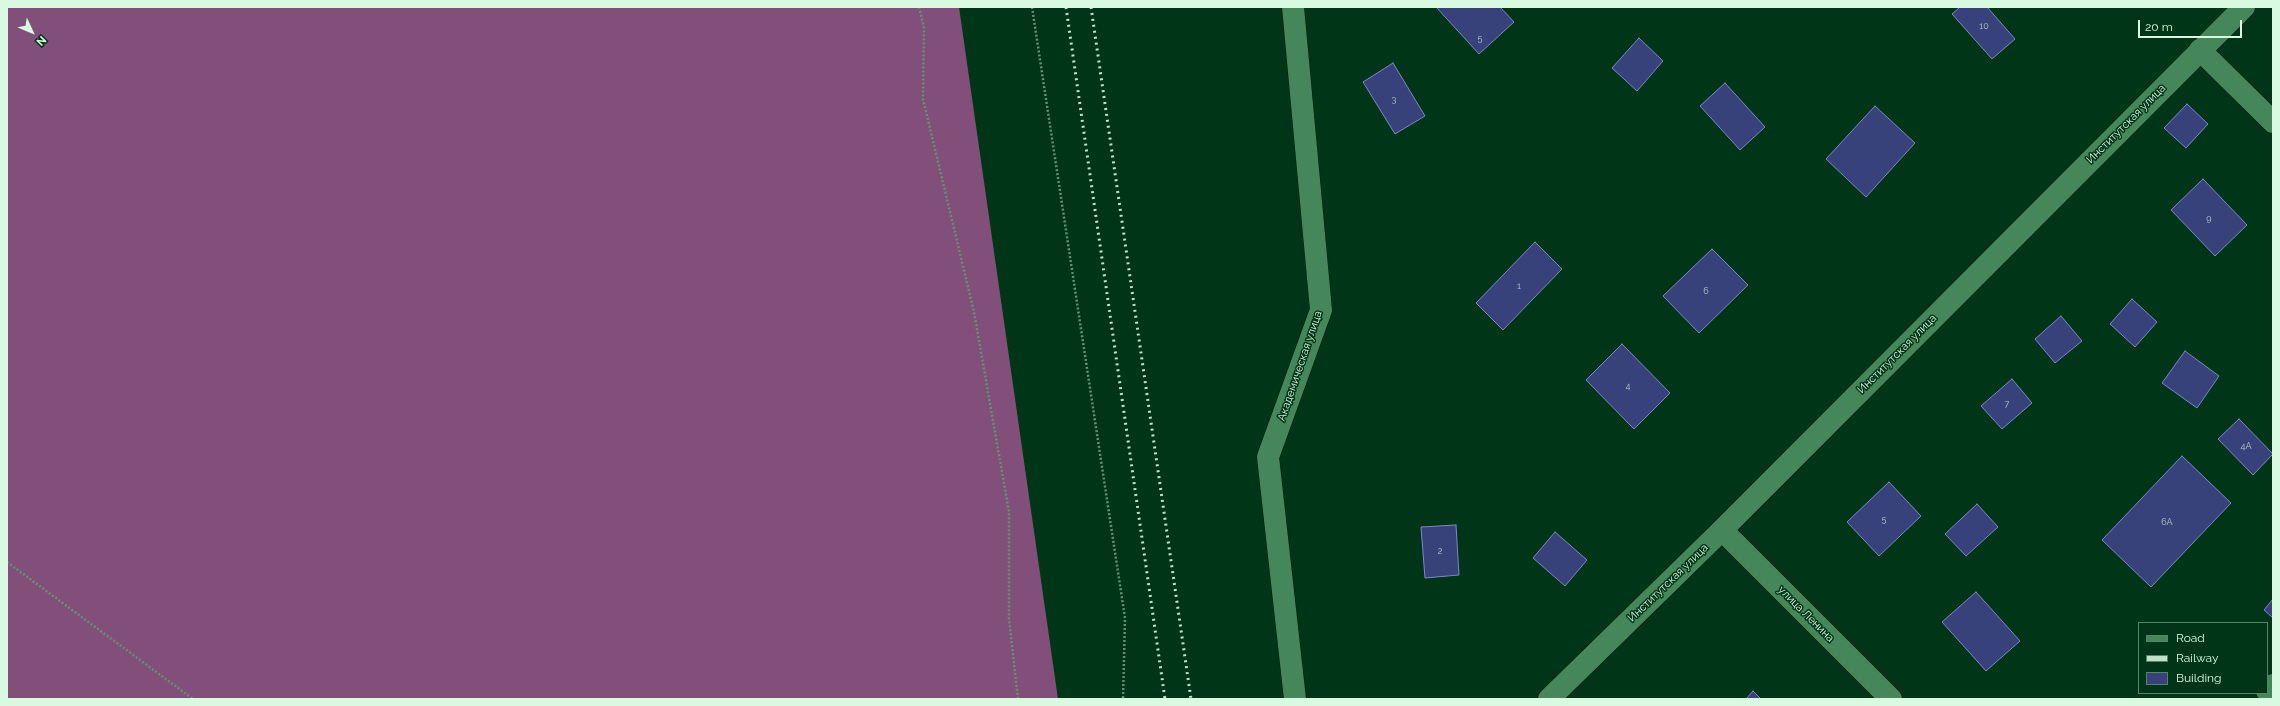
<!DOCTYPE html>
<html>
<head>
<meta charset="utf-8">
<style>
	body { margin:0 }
	#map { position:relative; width:2280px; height:706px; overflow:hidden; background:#003517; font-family:Raleway,sans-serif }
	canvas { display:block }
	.frame { position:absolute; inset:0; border:8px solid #d9fae1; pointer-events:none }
	.legend { position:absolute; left:2138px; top:622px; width:130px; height:72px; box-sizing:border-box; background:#003517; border:1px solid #578468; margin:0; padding:5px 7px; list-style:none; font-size:12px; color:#d9fae1 }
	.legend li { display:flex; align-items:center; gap:8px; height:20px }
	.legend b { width:20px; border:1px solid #578468 }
	.north { position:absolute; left:12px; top:12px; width:40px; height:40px; -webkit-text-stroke:3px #003517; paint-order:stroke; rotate:134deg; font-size:11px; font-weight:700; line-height:16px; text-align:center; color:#d9fae1 }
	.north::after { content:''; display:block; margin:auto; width:14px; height:18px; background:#d9fae1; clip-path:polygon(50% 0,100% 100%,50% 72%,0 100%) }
	.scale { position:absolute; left:2138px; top:20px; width:104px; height:18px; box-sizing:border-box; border:2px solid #d9fae1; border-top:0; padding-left:5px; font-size:12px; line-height:14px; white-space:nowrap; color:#d9fae1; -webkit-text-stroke:3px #003517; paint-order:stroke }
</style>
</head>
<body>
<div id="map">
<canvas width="2280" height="706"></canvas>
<div class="frame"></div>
<ul class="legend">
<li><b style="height:5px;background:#45865b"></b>Road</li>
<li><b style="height:5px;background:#bfe2c8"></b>Railway</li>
<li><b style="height:11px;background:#37427b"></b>Building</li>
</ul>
<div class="north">N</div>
<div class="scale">20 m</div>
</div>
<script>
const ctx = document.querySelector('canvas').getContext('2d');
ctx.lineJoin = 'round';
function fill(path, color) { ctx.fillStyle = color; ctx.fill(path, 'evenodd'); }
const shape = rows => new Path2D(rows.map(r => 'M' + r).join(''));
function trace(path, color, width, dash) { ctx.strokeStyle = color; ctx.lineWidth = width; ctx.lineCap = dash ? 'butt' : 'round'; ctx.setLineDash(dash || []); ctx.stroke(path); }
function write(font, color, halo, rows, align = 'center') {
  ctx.font = font + ' Raleway,sans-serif'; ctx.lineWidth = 3; ctx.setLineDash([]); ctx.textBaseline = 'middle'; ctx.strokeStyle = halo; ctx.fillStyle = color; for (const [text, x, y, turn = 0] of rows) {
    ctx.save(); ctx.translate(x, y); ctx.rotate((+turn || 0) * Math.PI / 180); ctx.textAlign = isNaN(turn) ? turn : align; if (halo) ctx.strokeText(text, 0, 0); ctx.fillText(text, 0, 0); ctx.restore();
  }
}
fill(shape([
	[7,7,959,7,1058,699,7,699]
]), '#814f79');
const building = shape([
	[1436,7,1500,7,1514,22,1479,54,1436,7],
	[1960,7,1987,7,2015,39,1992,59,1952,14,1960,7],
	[1639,38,1663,61,1637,91,1612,68,1639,38],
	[1393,63,1425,116,1395,134,1363,82,1393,63],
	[1725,83,1765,127,1740,150,1700,106,1725,83],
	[2187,104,2208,124,2186,148,2164,128,2187,104],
	[1875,106,1915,143,1866,197,1826,159,1875,106],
	[2203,179,2247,225,2215,256,2171,210,2203,179],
	[1535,242,1562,269,1503,330,1476,303,1535,242],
	[1712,249,1748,285,1699,333,1663,296,1712,249],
	[2132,299,2157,322,2135,347,2110,324,2132,299],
	[2061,316,2082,341,2055,363,2035,339,2061,316],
	[1622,344,1670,393,1634,429,1586,380,1622,344],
	[2185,351,2219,376,2197,408,2162,383,2185,351],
	[2012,379,2032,403,2002,429,1981,406,2012,379],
	[2239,419,2273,454,2253,475,2218,439,2239,419],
	[2182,456,2231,503,2151,587,2102,540,2182,456],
	[1889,482,1921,516,1879,556,1847,522,1889,482],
	[1977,504,1998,527,1966,556,1945,534,1977,504],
	[1456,525,1459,575,1425,578,1421,527,1456,525],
	[1555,532,1587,560,1565,586,1533,558,1555,532],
	[1976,592,2020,641,1986,671,1942,622,1976,592],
	[2273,599,2273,618,2264,610,2273,599],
	[1753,691,1761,699,1746,699,1753,691]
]);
fill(building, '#37427b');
trace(building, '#7a89c8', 1);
const minor = shape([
	[1293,7,1321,310,1268,457,1295,699],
	[2200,50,2273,122],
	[1722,530,1891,699],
	[2267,691,2273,685],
	[1549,699,1722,530,2244,7]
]);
trace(minor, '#04180b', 23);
trace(shape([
	[919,7,924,28,923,99,974,312,1009,512,1009,619,1018,699],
	[1032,7,1125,618,1123,699],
	[7,562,193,699]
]), '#649074', 2.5, [2, 2]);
trace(minor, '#45865b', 22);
trace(shape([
	[1066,7,1165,699],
	[1091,7,1191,699]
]), '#bfe2c8', 3, [2, 4]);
write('9px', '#b0ccc8', null, [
	["10",1984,26],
	["5",1480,38],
	["3",1394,99],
	["9",2209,218],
	["1",1519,286],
	["6",1706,291],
	["4",1628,386],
	["7",2007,404],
	["4А",2246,446],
	["5",1884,519],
	["6А",2167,522],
	["2",1440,551]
]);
write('11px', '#d9fae1', '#003517', [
	["Институтская улица",2126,124,-45],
	["Институтская улица",1897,354,-45],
	["Академическая улица",1300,366,-71],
	["Институтская улица",1668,583,-44],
	["улица Ленина",1806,614,45]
]);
</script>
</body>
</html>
